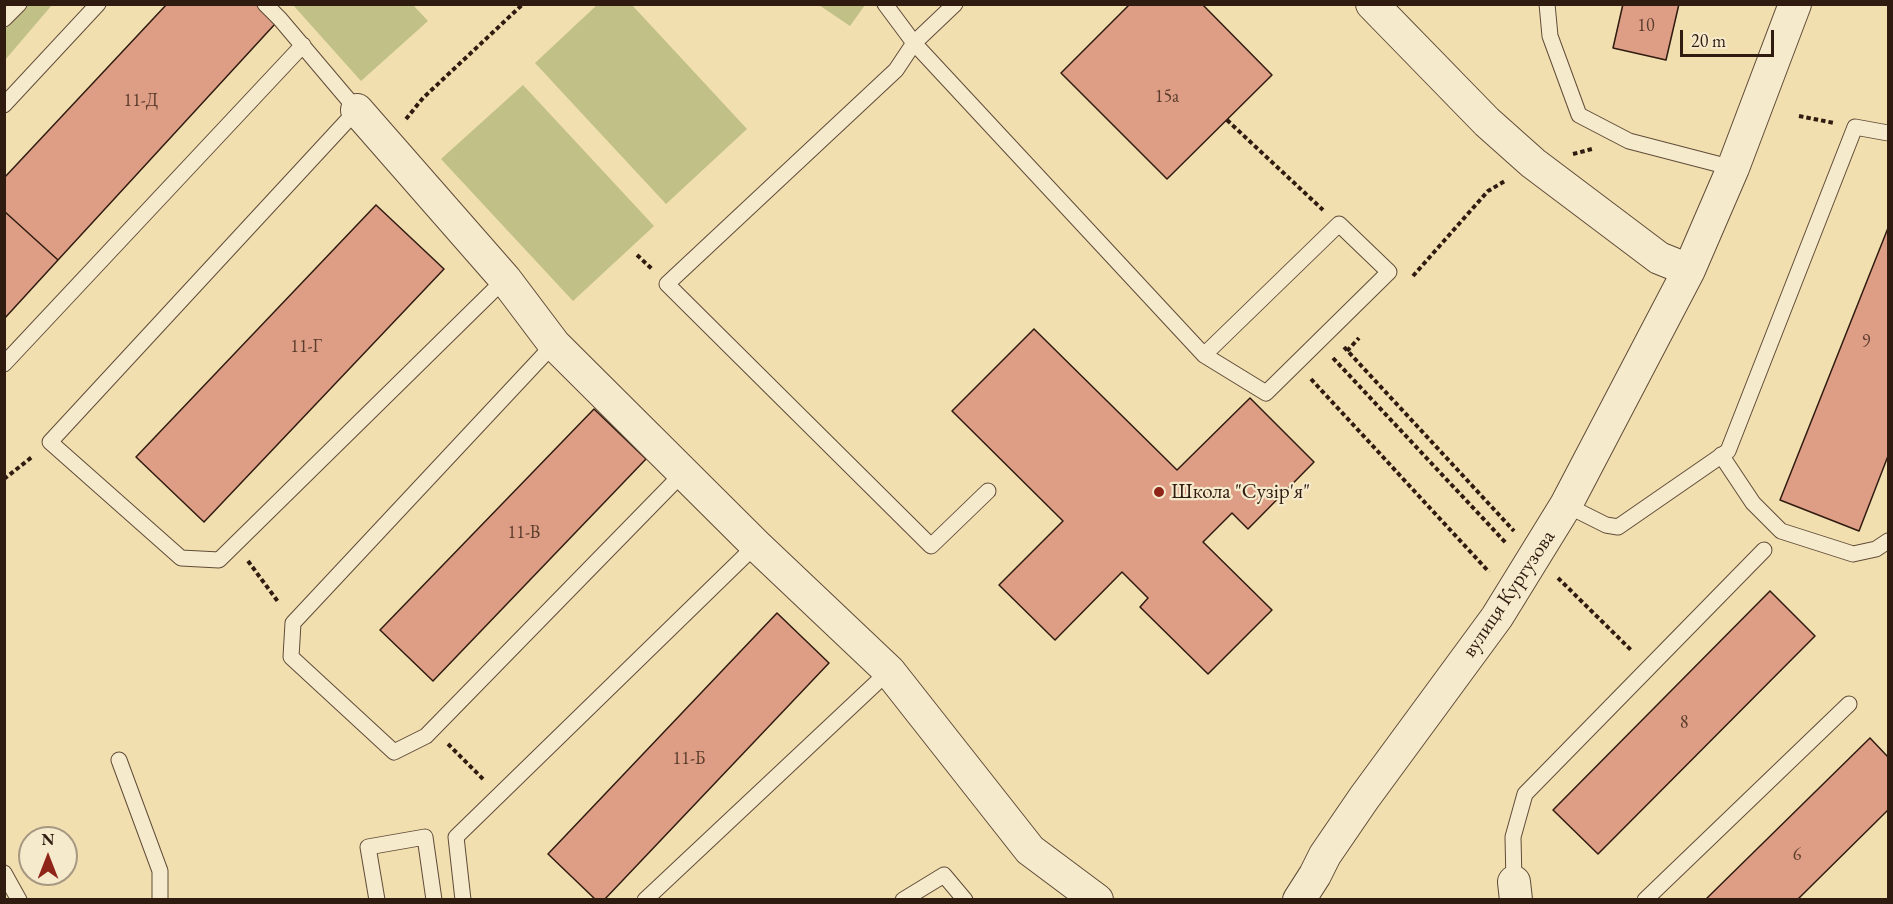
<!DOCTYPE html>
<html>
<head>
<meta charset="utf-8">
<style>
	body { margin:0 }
	#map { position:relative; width:1893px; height:904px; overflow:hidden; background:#f1dfb0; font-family:"EB Garamond",serif }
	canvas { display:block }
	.frame { position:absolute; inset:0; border:6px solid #2f1b10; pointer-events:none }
	.north { position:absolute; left:18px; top:826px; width:60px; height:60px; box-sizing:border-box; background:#f6eacc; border:2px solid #a69781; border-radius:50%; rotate:0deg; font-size:16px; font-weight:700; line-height:24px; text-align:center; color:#2f1b10 }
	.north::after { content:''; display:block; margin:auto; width:21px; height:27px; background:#8f2418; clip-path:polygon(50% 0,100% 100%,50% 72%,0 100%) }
	.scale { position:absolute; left:1680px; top:30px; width:94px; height:27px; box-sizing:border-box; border:3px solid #2f1b10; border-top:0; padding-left:8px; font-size:18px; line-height:21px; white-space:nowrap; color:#2f1b10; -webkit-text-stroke:4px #f6eacc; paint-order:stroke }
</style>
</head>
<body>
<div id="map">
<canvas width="1893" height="904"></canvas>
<div class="frame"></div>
<div class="north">N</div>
<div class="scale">20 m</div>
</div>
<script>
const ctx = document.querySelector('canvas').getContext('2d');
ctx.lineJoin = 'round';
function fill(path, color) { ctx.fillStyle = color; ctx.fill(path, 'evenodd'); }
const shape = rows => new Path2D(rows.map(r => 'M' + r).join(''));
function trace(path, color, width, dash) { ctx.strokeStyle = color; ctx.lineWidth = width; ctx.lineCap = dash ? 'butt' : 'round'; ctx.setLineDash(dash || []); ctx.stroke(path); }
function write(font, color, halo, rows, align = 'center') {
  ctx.font = font + ' "EB Garamond",serif'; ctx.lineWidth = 4.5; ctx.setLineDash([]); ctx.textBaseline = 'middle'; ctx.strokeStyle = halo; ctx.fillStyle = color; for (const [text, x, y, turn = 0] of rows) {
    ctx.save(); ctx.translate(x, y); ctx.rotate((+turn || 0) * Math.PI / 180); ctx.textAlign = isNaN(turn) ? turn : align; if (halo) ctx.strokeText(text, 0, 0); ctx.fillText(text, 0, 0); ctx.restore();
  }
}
fill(shape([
	[5,5,52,5,5,60],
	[293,5,413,5,428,21,361,81],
	[597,5,632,5,747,129,666,204,535,63],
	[819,5,865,5,850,26],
	[523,85,654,226,573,301,441,159]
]), '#c0c087');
const building = shape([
	[167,4,256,4,275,24,58,260,4,211,4,178,167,4],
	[1130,4,1202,4,1272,75,1167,179,1061,73,1130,4],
	[1623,4,1679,4,1666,60,1613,48,1623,4],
	[376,205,444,269,204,522,136,457,376,205],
	[4,211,58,260,4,319,4,211],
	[1888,228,1888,456,1859,531,1780,500,1888,228],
	[1034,329,1177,470,1250,398,1314,462,1248,529,1232,513,1203,542,1272,610,1208,674,1140,607,1148,598,1122,572,1055,640,999,585,1063,521,952,411,1034,329],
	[594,409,646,459,433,681,380,630,594,409],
	[1770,591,1815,636,1598,854,1553,810,1770,591],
	[777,613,829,663,604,900,596,900,548,854,777,613],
	[1870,738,1888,757,1888,810,1797,900,1705,900,1870,738]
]);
fill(building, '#de9e85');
trace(building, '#2f1b10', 1.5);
const service = shape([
	[265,4,280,19,357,110,50,442,181,558,219,560,505,279],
	[885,4,914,43,1204,355,1266,393,1389,272,1339,224,1204,355],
	[955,4,914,43,896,70,667,284,931,546,988,491],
	[1547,4,1550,36,1579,115,1629,141,1733,168],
	[4,19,19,4],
	[4,105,98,4],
	[554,344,293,623,291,657,394,752,426,736,683,473],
	[4,364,303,45],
	[1721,455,1753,503,1781,531,1853,554,1876,549,1888,541],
	[1566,505,1606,525,1618,527,1728,451,1855,127,1888,133],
	[119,760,160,871,160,900],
	[4,873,19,900],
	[1514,882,1513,837,1525,794,1764,550],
	[377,900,368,847,425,837,434,900],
	[463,900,456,837,756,545],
	[645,900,889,671],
	[903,900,944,875,965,900],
	[1645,900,1849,704]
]);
const minor = shape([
	[1372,4,1487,122,1533,163,1659,258,1689,270],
	[357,110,505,279,554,344,756,545,889,671,1030,850,1097,900],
	[1514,882,1516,900],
	[1299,900,1315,875,1325,855,1364,798,1497,617,1566,505,1689,270,1733,168,1795,4]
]);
trace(service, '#604c38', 17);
trace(minor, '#604c38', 34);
trace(shape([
	[1799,116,1834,123],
	[406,119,423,98,523,4],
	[1227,120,1323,210],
	[1573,154,1592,149],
	[637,255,652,269],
	[1413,276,1488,191,1505,181],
	[1344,347,1514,531],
	[1347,351,1359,338],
	[1333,358,1506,543],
	[1311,379,1489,572],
	[4,479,32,457],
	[248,561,279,603],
	[1558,578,1632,651],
	[448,744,483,779]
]), '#2f1b10', 4, [4.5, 3]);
trace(service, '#f6eacc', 15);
trace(minor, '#f6eacc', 32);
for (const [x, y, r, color] of [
	[1159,492,6,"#8f2418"]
]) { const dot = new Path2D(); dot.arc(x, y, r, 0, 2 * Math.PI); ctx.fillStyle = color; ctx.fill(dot); trace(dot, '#f6eacc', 2); }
write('18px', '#5b3c2d', null, [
	["10",1646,26],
	["15а",1167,97],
	["11-Д",141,101],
	["9",1866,342],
	["11-Г",306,347],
	["11-В",524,533],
	["8",1684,723],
	["11-Б",689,759],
	["6",1797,855]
]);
write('21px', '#2f1b10', '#f6eacc', [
	["Школа \"Сузір'я\"",1171,492]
], 'left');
write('21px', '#2f1b10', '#f6eacc', [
	["вулиця Кургузова",1509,594,-56]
]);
</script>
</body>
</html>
